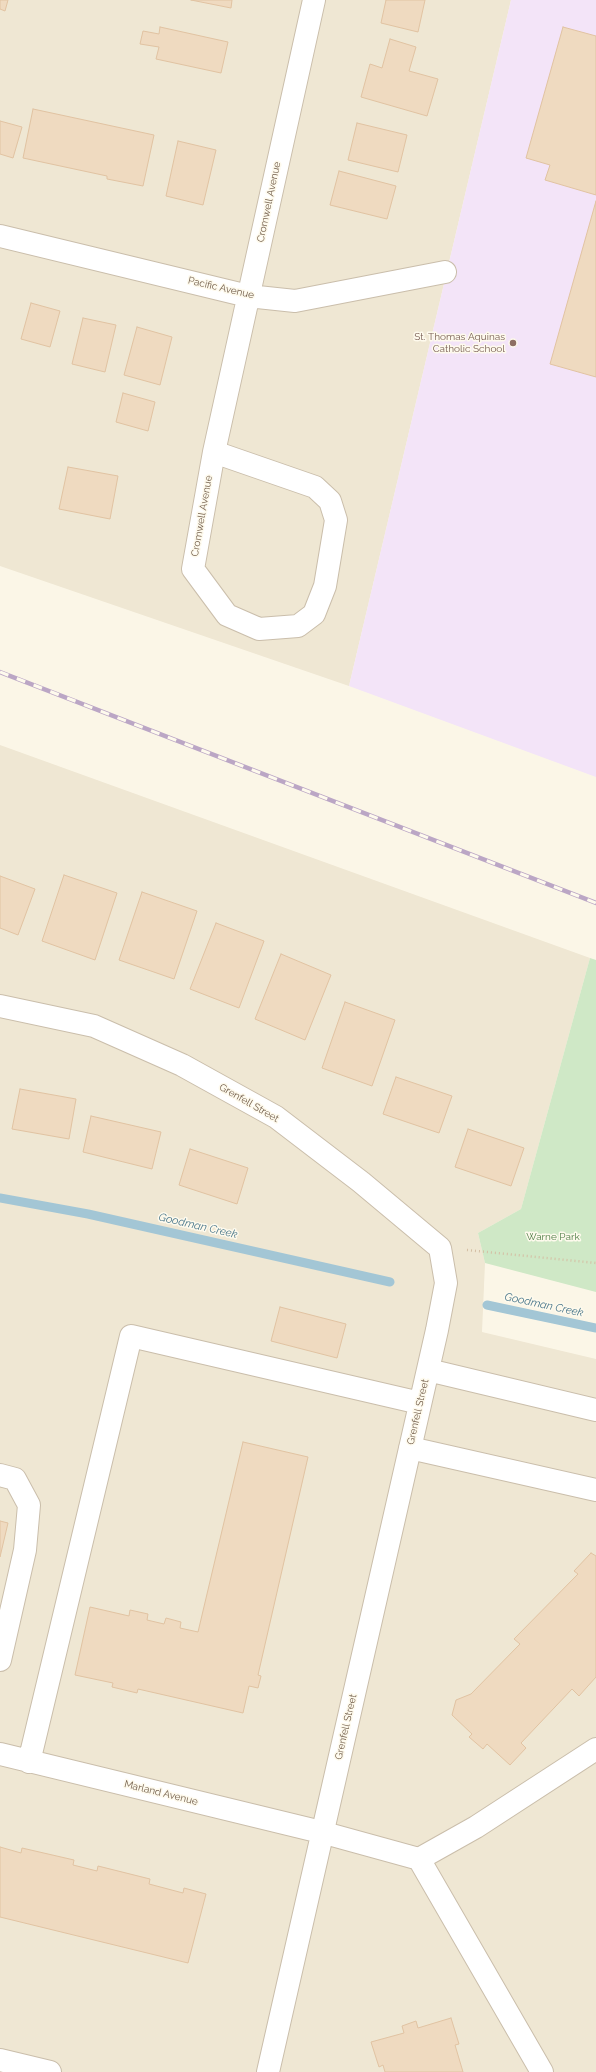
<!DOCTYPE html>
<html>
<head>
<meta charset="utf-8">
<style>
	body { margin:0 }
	canvas { display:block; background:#fbf6e7 }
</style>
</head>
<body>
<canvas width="596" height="2072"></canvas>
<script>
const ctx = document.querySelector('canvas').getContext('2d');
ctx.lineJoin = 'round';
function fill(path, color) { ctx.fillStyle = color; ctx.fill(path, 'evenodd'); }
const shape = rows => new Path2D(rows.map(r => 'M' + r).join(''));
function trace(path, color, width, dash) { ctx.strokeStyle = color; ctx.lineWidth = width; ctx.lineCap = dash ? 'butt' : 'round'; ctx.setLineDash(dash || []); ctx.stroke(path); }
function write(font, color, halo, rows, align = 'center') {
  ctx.font = font + ' Raleway,sans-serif'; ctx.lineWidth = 3; ctx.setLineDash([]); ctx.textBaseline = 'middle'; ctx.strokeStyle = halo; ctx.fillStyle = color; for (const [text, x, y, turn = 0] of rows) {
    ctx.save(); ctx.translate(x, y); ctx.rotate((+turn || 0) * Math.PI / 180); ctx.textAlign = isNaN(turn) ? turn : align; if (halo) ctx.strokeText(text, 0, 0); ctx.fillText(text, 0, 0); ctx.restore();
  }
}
fill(shape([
	[0,0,511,0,349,686,0,566],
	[0,745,590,958,521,1209,478,1233,485,1263,482,1332,596,1359,596,2072,0,2072]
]), '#efe7d3');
fill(shape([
	[511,0,596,0,596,777,349,686]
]), '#f3e4f8');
fill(shape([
	[590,958,596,960,596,1292,485,1263,478,1233,521,1209]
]), '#cfe8c6');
trace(shape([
	[0,1198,88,1214,390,1282],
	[487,1305,596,1328]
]), '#a3c6d5', 9);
const building = shape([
	[0,0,8,0,5,11,0,9,0,0],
	[191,0,232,0,231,8,191,0],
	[386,0,425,0,418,32,381,23,386,0],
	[160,27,228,42,221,73,156,59,159,47,140,44,143,31,159,34,160,27],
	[563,27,596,36,596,195,545,180,550,165,526,158,563,27],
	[390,39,416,47,409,71,438,79,427,116,361,97,370,64,382,68,390,39],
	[33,109,154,135,143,186,107,179,107,176,23,158,33,109],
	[0,121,22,127,13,158,0,154,0,121],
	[357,123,407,135,398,172,348,160,357,123],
	[178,141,216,150,203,205,166,196,178,141],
	[339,171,396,186,387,219,330,205,339,171],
	[596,201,596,377,550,364,596,201],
	[31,303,60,311,50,347,21,339,31,303],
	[83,318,116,325,105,372,72,364,83,318],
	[137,327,172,337,160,385,124,375,137,327],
	[123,393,155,402,148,431,116,422,123,393],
	[68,467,118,476,110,519,59,509,68,467],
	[64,875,117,893,95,960,42,941,64,875],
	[0,876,35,889,18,935,0,928,0,876],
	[142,892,197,911,174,979,119,960,142,892],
	[216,923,264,941,239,1008,190,989,216,923],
	[281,954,331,975,305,1040,255,1019,281,954],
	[345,1002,395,1020,372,1086,322,1068,345,1002],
	[396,1077,452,1096,439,1133,383,1114,396,1077],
	[20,1089,76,1099,69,1139,12,1129,20,1089],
	[91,1116,161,1132,152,1169,83,1152,91,1116],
	[468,1129,524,1148,511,1186,455,1167,468,1129],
	[190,1149,248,1168,237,1204,179,1185,190,1149],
	[280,1307,346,1324,337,1358,271,1341,280,1307],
	[243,1442,308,1457,258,1675,261,1676,258,1688,249,1686,243,1713,138,1689,137,1693,112,1687,113,1683,75,1675,90,1607,129,1616,130,1610,148,1614,147,1620,164,1624,166,1618,181,1622,180,1628,198,1632,243,1442],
	[0,1521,8,1523,0,1557,0,1521],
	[591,1553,596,1556,596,1677,579,1696,572,1689,521,1743,526,1748,510,1765,487,1744,483,1749,469,1737,472,1734,452,1715,456,1700,471,1694,520,1644,514,1639,578,1574,574,1571,591,1553],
	[0,1847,21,1853,22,1848,74,1860,73,1865,97,1871,98,1866,150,1879,149,1884,183,1893,184,1888,206,1894,188,1963,0,1917,0,1847],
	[451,2018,459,2044,455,2045,463,2072,385,2072,383,2065,379,2067,371,2042,404,2033,402,2026,416,2021,418,2028,451,2018]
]);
fill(building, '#efdac0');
trace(building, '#e1c3a2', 1);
const minor = shape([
	[0,236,248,296,295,301,445,272],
	[214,452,315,487,330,501,336,520,325,586,314,614,298,626,259,629,227,615,193,569,214,452,314,0],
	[0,1006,94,1026,182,1065,276,1117,361,1182,440,1248,446,1283,437,1330,268,2072],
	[428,1370,596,1410],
	[410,1448,596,1490],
	[0,1475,15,1479,29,1505,25,1550,0,1660],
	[0,1754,321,1832,419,1859,542,2072],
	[29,1762,131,1336,420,1403],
	[419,1859,476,1827,596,1749],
	[0,2060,50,2072]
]);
trace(minor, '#cabeab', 24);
trace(shape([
	[467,1250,596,1263]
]), '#d4bea3', 2.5, [1, 3]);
trace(minor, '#fff', 22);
const rail = shape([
	[0,672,596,903]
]);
trace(rail, '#bba6c5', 4.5);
trace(rail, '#fefaed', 3, [9]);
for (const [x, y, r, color] of [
	[513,343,4,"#8d6e63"]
]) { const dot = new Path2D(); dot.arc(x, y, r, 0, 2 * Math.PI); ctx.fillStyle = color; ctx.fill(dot); trace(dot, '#fefaed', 1.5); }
write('10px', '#74604d', '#fefaed', [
	["Cromwell Avenue",269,202,-78],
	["Pacific Avenue",221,288,13],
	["Cromwell Avenue",202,516,-80],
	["Grenfell Street",249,1103,30],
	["Grenfell Street",418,1412,-77],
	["Grenfell Street",346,1727,-77],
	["Marland Avenue",161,1793,14]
]);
write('10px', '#785e54', '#fefaed', [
	["St. Thomas Aquinas",505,337],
	["Catholic School",505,349]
], 'right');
write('10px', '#507e48', '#fefaed', [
	["Warne Park",553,1237]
]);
write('italic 11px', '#4b788c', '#fefaed', [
	["Goodman Creek",198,1226,13],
	["Goodman Creek",544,1305,12]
]);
</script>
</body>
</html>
